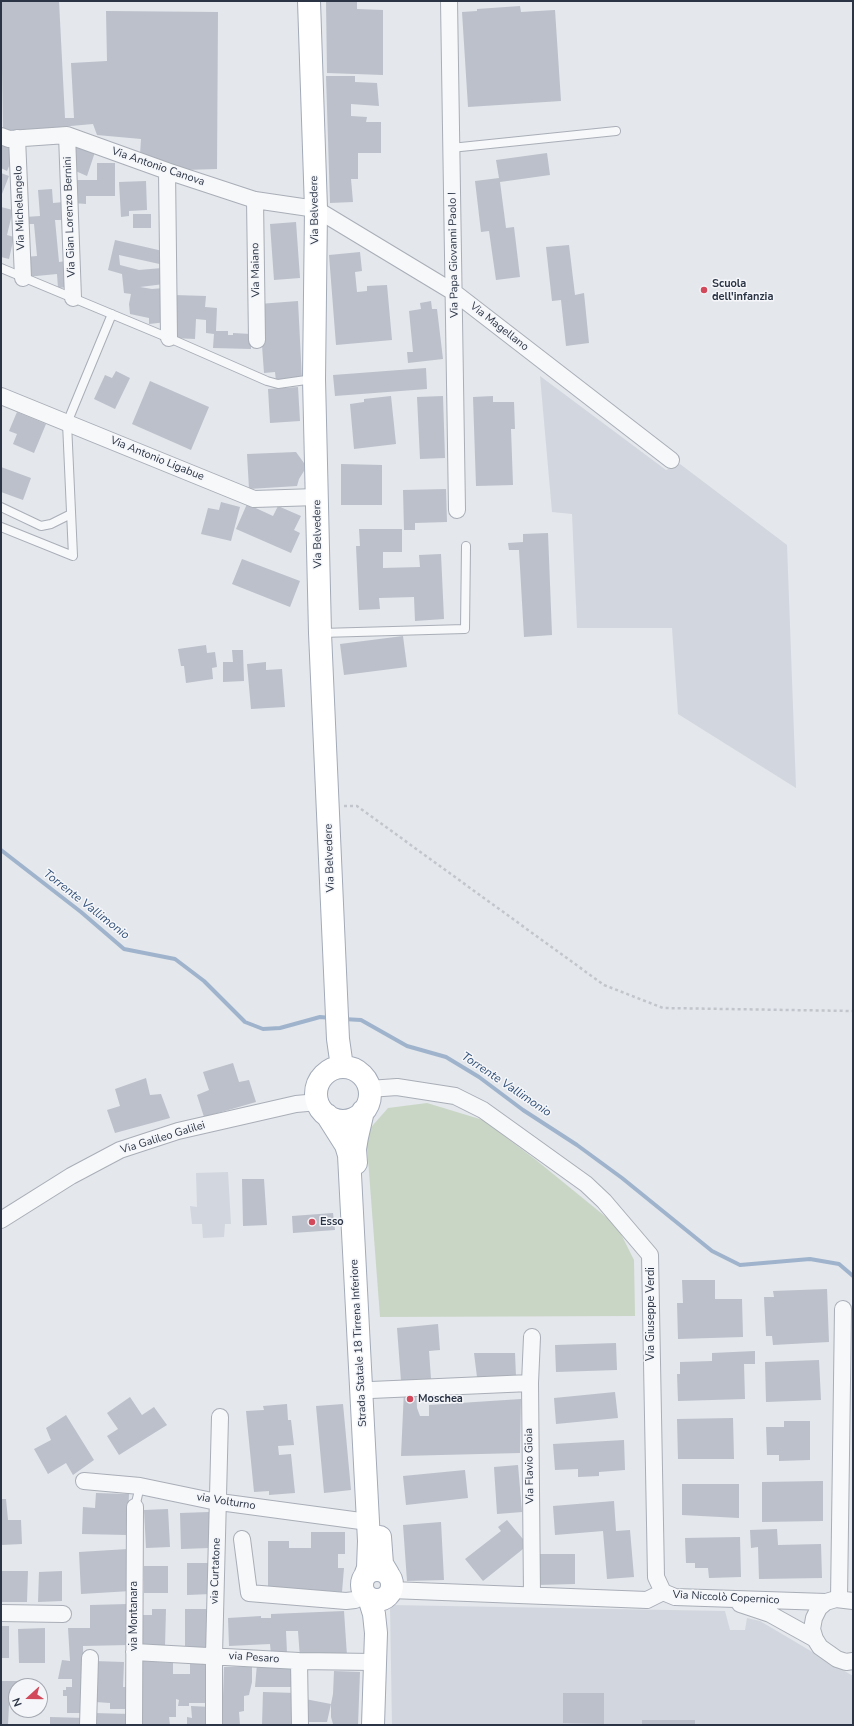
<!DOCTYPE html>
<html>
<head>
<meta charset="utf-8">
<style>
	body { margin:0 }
	#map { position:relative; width:854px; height:1726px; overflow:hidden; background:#e4e7ec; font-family:"Nunito Sans",sans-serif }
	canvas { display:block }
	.frame { position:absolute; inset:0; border:2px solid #2b3445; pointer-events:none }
	.north { position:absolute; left:8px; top:1678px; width:40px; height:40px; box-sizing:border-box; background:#f4f6f9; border:1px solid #a4a8b1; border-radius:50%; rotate:249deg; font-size:11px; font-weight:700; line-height:16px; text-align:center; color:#2b3445 }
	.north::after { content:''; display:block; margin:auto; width:14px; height:18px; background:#d1495b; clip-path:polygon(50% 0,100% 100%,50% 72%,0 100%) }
</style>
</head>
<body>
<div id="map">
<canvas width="854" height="1726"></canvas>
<div class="frame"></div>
<div class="north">N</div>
</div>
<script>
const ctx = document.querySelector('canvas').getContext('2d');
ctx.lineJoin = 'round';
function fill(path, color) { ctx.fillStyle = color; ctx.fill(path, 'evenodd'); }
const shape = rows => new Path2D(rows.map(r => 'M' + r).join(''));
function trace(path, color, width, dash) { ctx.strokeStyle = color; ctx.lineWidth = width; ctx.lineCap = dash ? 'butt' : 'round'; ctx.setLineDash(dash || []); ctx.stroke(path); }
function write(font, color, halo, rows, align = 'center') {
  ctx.font = font + ' "Nunito Sans",sans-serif'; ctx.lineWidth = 3; ctx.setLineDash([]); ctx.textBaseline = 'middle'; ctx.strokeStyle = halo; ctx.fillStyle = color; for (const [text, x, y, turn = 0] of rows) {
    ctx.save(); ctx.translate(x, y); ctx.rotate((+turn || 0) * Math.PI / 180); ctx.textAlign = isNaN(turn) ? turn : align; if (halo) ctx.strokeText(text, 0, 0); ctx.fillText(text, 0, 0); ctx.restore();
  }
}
fill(shape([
	[540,376,666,470,680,464,787,545,796,788,678,714,672,628,577,628,572,514,552,512],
	[228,1172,231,1224,225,1224,224,1237,203,1238,202,1224,192,1224,190,1206,197,1207,196,1173],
	[390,1605,725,1611,730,1630,745,1630,747,1618,760,1621,853,1676,853,1725,392,1725]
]), '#d2d6de');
fill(shape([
	[427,1103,483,1120,536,1160,617,1226,634,1260,635,1316,380,1317,366,1133,388,1108]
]), '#c9d6c5');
trace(shape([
	[1,850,81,912,124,949,175,959,204,981,245,1022,263,1029,280,1028,320,1017,331,1018],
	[343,1019,361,1020,407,1046,446,1057,479,1077,523,1110,577,1145,622,1178,712,1251,740,1265,810,1259,839,1264,853,1276]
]), '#9fb4cc', 4);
fill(shape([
	[1,1,59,1,65,118,74,118,71,63,107,61,106,11,218,12,217,169,185,170,140,155,141,139,97,135,93,124,3,132],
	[326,1,357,1,357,9,383,10,383,75,327,73],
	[520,6,521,12,555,10,561,101,468,107,462,12,477,11,477,9],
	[326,76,355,76,355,82,377,83,379,106,351,104,351,116,367,117,366,122,381,122,381,153,358,153,358,179,351,179,353,202,330,203],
	[1,144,16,150,7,171,1,168],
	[75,145,95,152,87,176,71,169],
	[547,153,550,175,500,182,506,228,514,227,520,277,496,280,489,231,481,232,475,181,499,178,496,160],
	[97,163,115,163,115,196,86,196,86,204,73,203,74,180,97,180],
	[1,173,9,176,2,194,1,194],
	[146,181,147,210,129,211,129,216,121,217,119,182],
	[52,189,53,203,64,202,65,220,55,220,59,262,66,261,68,287,58,288,57,274,26,277,24,257,37,256,34,224,25,224,25,217,40,216,38,190],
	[1,207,13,210,7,235,14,237,9,259,1,257],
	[133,214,151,214,151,228,133,228],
	[296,222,300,278,274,280,270,224],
	[115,240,167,252,164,265,119,255,120,265,139,270,162,268,164,284,140,287,152,289,164,288,167,322,149,324,149,318,130,314,129,304,131,294,124,293,122,274,108,270],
	[569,245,575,295,584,293,589,343,566,346,561,300,552,301,546,247],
	[360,252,362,271,355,272,357,292,367,291,367,286,387,285,392,340,336,345,329,255],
	[174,295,206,296,205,307,217,308,216,331,228,331,228,335,233,335,233,333,251,334,251,349,213,348,214,334,206,333,206,320,196,319,195,339,172,338],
	[298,301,302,380,276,381,275,372,264,373,259,304],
	[431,301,432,309,437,309,443,359,408,363,407,352,413,352,409,311,421,309,420,303],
	[426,368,427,389,335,396,333,375],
	[116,371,130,378,115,409,94,399,105,375,112,378],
	[150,381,209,407,191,450,132,424],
	[298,387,300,421,270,423,268,389],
	[391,396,396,444,354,449,350,404,364,402,364,399],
	[443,396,445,458,420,459,417,397],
	[493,396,493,402,514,402,515,429,511,429,513,485,476,486,473,397],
	[17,412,46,424,34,453,13,444,17,434,9,431],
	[296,452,304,463,304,471,299,479,297,486,249,489,247,454],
	[341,464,382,465,382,505,341,505],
	[1,467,31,478,23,500,1,492],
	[446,489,447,522,415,523,415,530,404,530,403,490],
	[221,502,240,507,231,541,201,534,208,508,219,510],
	[247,504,273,516,278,506,301,516,294,530,300,533,291,553,236,529],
	[359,529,402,529,402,552,383,552,383,568,420,567,419,555,441,554,444,619,415,621,414,597,379,598,380,609,359,610,356,546,360,546],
	[548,533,552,635,524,637,519,550,509,550,508,543,523,542,523,534],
	[242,559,300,581,290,607,232,584],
	[403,636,407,667,344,675,340,644],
	[206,645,207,653,215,652,217,667,212,668,213,679,186,683,184,666,181,666,178,649],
	[232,650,243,650,244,681,223,682,223,662,233,662],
	[266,662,266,670,282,669,285,707,251,709,247,664],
	[233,1063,239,1082,249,1080,256,1102,204,1117,197,1095,209,1090,203,1072],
	[146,1078,150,1095,161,1094,170,1118,115,1133,107,1110,120,1106,115,1089],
	[242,1179,264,1179,267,1225,243,1226],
	[333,1213,335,1230,293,1233,292,1216],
	[682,1280,715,1280,715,1299,742,1299,743,1337,678,1339,677,1303,683,1303],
	[827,1289,829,1342,773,1345,772,1336,766,1336,764,1297,774,1297,773,1291],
	[438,1324,440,1350,429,1351,431,1379,401,1381,397,1328],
	[616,1343,617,1370,556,1372,555,1345],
	[755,1351,755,1364,744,1364,745,1399,678,1401,677,1374,680,1374,680,1362,712,1361,712,1353],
	[474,1353,515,1353,516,1377,477,1377],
	[819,1360,821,1400,766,1402,765,1362],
	[416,1389,417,1408,420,1416,429,1416,429,1405,521,1399,520,1453,401,1456,404,1390],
	[615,1392,618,1418,556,1424,554,1398],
	[130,1397,142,1415,154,1407,167,1425,119,1455,107,1436,118,1429,107,1413],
	[287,1404,288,1420,291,1420,294,1445,278,1446,279,1455,291,1454,295,1493,269,1495,269,1491,254,1492,246,1411,264,1410,263,1406],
	[343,1404,351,1490,324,1493,316,1406],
	[66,1415,94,1460,73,1475,66,1463,48,1474,34,1449,51,1440,46,1428],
	[733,1418,734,1459,678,1459,677,1419],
	[784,1421,810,1421,810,1460,779,1461,779,1455,767,1455,766,1427,784,1427],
	[624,1440,625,1470,599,1472,599,1476,578,1477,578,1469,555,1470,553,1444],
	[518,1465,522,1512,497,1514,494,1467],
	[465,1470,468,1498,406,1505,403,1476],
	[823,1481,823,1521,762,1522,762,1482],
	[682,1484,739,1484,739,1518,682,1515],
	[96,1493,129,1494,127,1535,82,1534,83,1507,95,1508],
	[1,1499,6,1499,8,1520,21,1520,22,1544,1,1545],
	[614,1501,616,1531,630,1530,634,1577,607,1579,603,1531,555,1535,553,1506],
	[168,1509,170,1547,146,1548,144,1510],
	[209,1512,210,1548,181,1549,180,1513],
	[507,1520,528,1545,483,1581,465,1559,501,1531,498,1527],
	[441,1522,444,1580,407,1581,403,1525],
	[777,1529,778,1545,821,1544,822,1578,759,1579,758,1547,751,1548,750,1530],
	[311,1532,345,1532,345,1554,338,1554,338,1568,344,1568,342,1592,268,1588,268,1541,289,1541,289,1548,311,1548],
	[740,1537,741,1577,709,1578,708,1568,695,1568,695,1563,686,1563,685,1538],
	[128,1549,131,1591,81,1594,79,1552],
	[537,1554,575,1554,575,1584,537,1585],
	[187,1563,211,1563,211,1594,187,1595],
	[144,1566,168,1566,168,1593,144,1593],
	[1,1571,28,1571,27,1602,1,1602],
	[62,1571,62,1601,38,1602,39,1572],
	[128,1604,129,1645,83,1646,84,1713,67,1713,67,1696,63,1696,63,1690,66,1690,66,1687,72,1687,72,1679,58,1679,62,1660,70,1661,68,1628,90,1628,90,1605],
	[152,1609,166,1609,165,1647,139,1646,140,1615,152,1615],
	[185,1609,210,1609,210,1649,185,1649],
	[344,1611,347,1656,300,1658,298,1631,286,1631,287,1653,271,1654,270,1644,229,1646,228,1618,261,1616,261,1618,271,1618,271,1614],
	[1,1626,9,1626,9,1658,1,1658],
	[45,1628,45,1663,19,1663,18,1629],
	[94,1661,124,1662,123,1687,129,1687,130,1709,110,1709,110,1703,95,1702],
	[141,1661,173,1663,173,1674,190,1674,190,1663,211,1663,211,1703,189,1703,189,1706,178,1706,179,1700,176,1699,176,1717,169,1717,170,1725,140,1725],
	[257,1664,294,1667,294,1687,255,1687],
	[252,1666,252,1682,249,1695,244,1696,244,1711,239,1712,240,1725,222,1725,224,1667],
	[334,1671,360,1672,358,1725,333,1724,331,1717,331,1704,327,1722,305,1722,305,1699,331,1704,333,1694],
	[1,1681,29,1681,29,1686,16,1686,16,1706,9,1705,8,1725,1,1725],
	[263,1692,296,1693,295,1725,262,1725],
	[563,1693,604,1693,604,1724,563,1723],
	[191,1706,211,1707,211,1725,187,1725,187,1717,192,1718],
	[93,1713,130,1714,130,1725,93,1725],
	[50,1717,85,1718,85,1725,50,1725],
	[642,1720,695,1720,695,1725,642,1725]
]), '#bbc0ca');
const lane = shape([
	[451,148,616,131],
	[1,268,169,338,267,381,278,384,313,379],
	[1,507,41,526,51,524,71,514],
	[1,527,73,556,67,423,112,314],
	[321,633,465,629,466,546],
	[135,1507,140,1486]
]);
const street = shape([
	[449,1,457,510],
	[67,135,73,298],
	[1,136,9,139,67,135,167,171,255,200,316,209,455,293,671,460],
	[17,138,23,278],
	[167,171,169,338],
	[255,200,257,340],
	[1,396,254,499,317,497],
	[369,1089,397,1087,455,1096,483,1110,586,1184,604,1201,650,1255,656,1577,663,1592,675,1597,826,1602],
	[1,1220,71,1176,120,1150,178,1131,296,1104,318,1102],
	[532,1337,530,1383,532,1595],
	[371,1390,530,1383],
	[84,1481,140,1486,212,1501,368,1522],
	[242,1539,249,1593,346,1601,355,1600,365,1595],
	[391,1590,647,1600,663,1592],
	[839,1599,843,1309],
	[853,1601,836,1599,826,1602,819,1608,814,1618,812,1629,815,1639,820,1647,837,1659,846,1662,853,1661],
	[740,1604,770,1614,815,1639],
	[1,1613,63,1614],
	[134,1652,299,1661,374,1662],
	[299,1661,300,1725],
	[88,1725,90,1658],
	[134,1725,135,1507],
	[214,1725,214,1655,220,1417]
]);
const primary = shape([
	[309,1,316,209,314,379,320,633,338,1039,342,1067],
	'316 1094a27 27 0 1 1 54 0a27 27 0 1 1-54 0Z',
	[327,1115,346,1145,349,1155,369,1541,368,1568,365,1576],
	[356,1163,355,1149,357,1137,363,1111],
	[380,1537,382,1564,388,1574],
	'362 1585a15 15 0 1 1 30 0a15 15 0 1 1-30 0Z',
	[369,1598,374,1614,376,1633,373,1725]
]);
trace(lane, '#a9aeb7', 10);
trace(street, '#a9aeb7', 18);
trace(primary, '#a3abb8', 24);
trace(shape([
	[344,806,357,806,604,985,663,1008,853,1011]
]), '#c2c5cb', 2.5, [3, 3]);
trace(lane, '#f7f8fa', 8);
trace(street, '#f7f8fa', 16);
trace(primary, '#fff', 22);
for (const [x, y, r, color] of [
	[704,290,4,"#d1495b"],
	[312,1222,4,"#d1495b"],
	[410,1399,4,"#d1495b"]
]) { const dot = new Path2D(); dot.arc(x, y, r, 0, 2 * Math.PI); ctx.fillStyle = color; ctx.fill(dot); trace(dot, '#f4f6f9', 1.5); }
write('11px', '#2b3445', '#f4f6f9', [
	["Via Antonio Canova",158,167,19],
	["Via Michelangelo",20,208,-92],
	["Via Belvedere",315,210,-91],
	["Via Gian Lorenzo Bernini",70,217,-92],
	["Via Papa Giovanni Paolo I",454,255,-91],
	["Via Maiano",256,270,-91],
	["Via Magellano",499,327,38],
	["Via Antonio Ligabue",157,459,22],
	["Via Belvedere",318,534,-91],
	["Via Belvedere",330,858,-92],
	["Via Galileo Galilei",163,1138,-17],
	["Via Giuseppe Verdi",651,1314,-90],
	["Strada Statale 18 Tirrena Inferiore",359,1343,-93],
	["Via Flavio Gioia",530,1466,-91],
	["via Volturno",226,1502,9],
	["via Curtatone",216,1571,-88],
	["Via Niccolò Copernico",726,1598,3],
	["via Montanara",134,1616,-90],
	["via Pesaro",254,1658,4]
]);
write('bold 11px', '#2b3445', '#f4f6f9', [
	["Scuola",712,284],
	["dell'infanzia",712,297],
	["Esso",320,1222],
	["Moschea",418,1399]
], 'left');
write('italic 12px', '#34527a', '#f4f6f9', [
	["Torrente Vallimonio",86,905,38],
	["Torrente Vallimonio",506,1085,34]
]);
</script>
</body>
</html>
